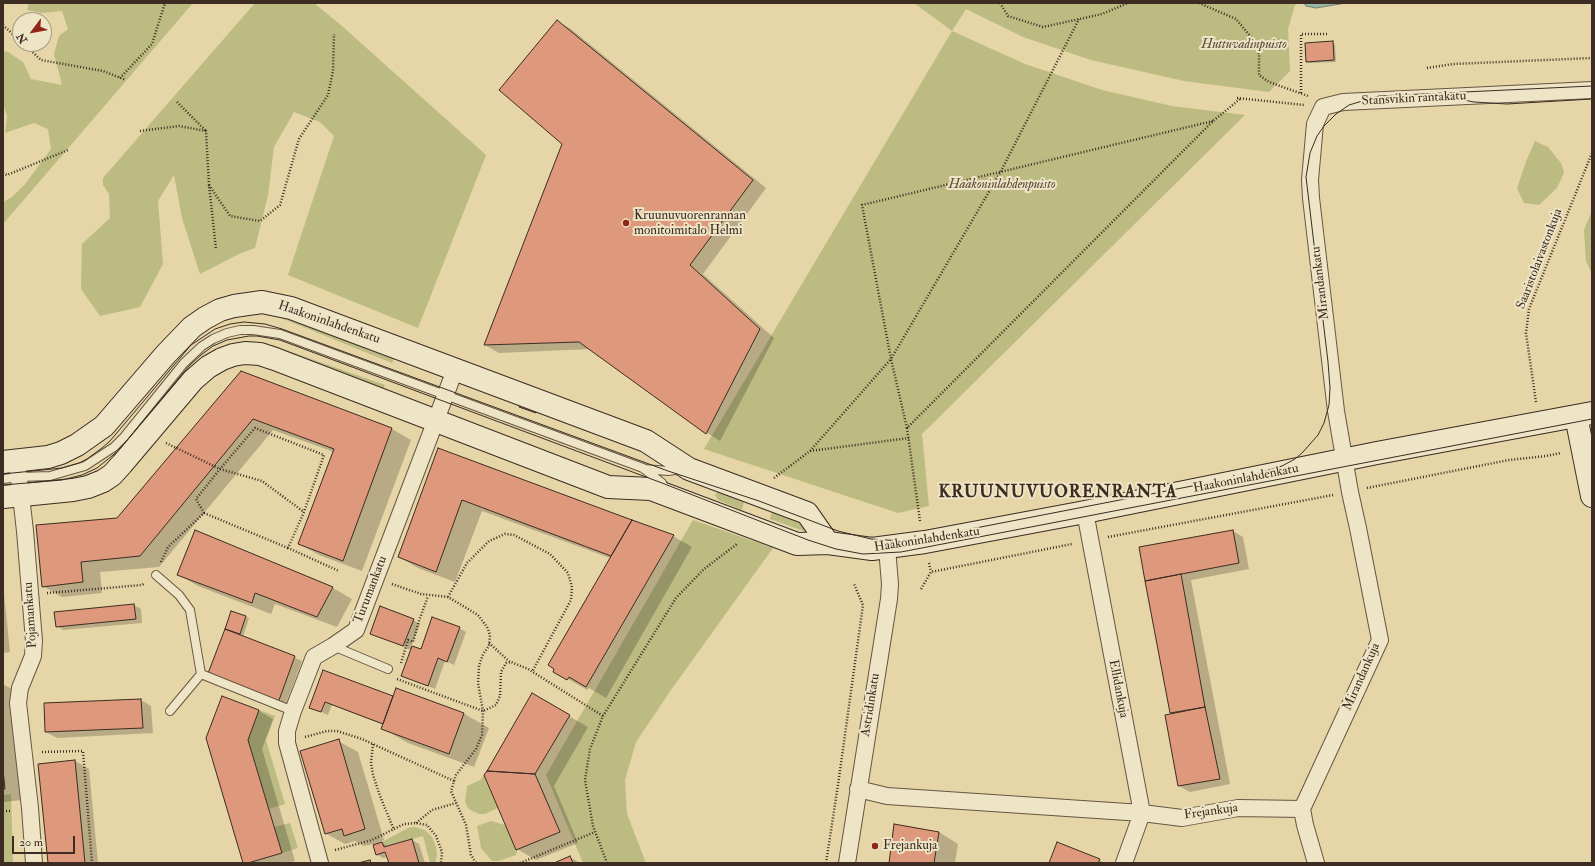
<!DOCTYPE html>
<html>
<head>
<meta charset="utf-8">
<style>
	body { margin:0 }
	#map { position:relative; width:1595px; height:866px; overflow:hidden; background:#e5d5a7; font-family:"IM FELL Double Pica",serif }
	canvas { display:block }
	.frame { position:absolute; inset:0; border:4px solid #3c2c22; pointer-events:none }
	.north { position:absolute; left:12px; top:12px; width:40px; height:40px; box-sizing:border-box; background:#eee4c6; border:1px solid #a79a84; border-radius:50%; rotate:238deg; font-size:11px; font-weight:700; line-height:16px; text-align:center; color:#3c2c22 }
	.north::after { content:''; display:block; margin:auto; width:14px; height:18px; background:#8f2418; clip-path:polygon(50% 0,100% 100%,50% 72%,0 100%) }
	.scale { position:absolute; left:12px; top:836px; width:63px; height:18px; box-sizing:border-box; border:2px solid #3c2c22; border-top:0; padding-left:5px; font-size:12px; line-height:14px; white-space:nowrap; color:#3c2c22; -webkit-text-stroke:3px #eee4c6; paint-order:stroke }
</style>
</head>
<body>
<div id="map">
<canvas width="1595" height="866"></canvas>
<div class="frame"></div>
<div class="north">N</div>
<div class="scale">20 m</div>
</div>
<script>
const ctx = document.querySelector('canvas').getContext('2d');
ctx.lineJoin = 'round';
function fill(path, color) { ctx.fillStyle = color; ctx.fill(path, 'evenodd'); }
const shape = rows => new Path2D(rows.map(r => 'M' + r).join(''));
function trace(path, color, width, dash) { ctx.strokeStyle = color; ctx.lineWidth = width; ctx.lineCap = dash ? 'butt' : 'round'; ctx.setLineDash(dash || []); ctx.stroke(path); }
function write(font, color, halo, rows, align = 'center') {
  ctx.font = font + ' "IM FELL Double Pica",serif'; ctx.lineWidth = 4; ctx.setLineDash([]); ctx.textBaseline = 'middle'; ctx.strokeStyle = halo; ctx.fillStyle = color; for (const [text, x, y, turn = 0] of rows) {
    ctx.save(); ctx.translate(x, y); ctx.rotate((+turn || 0) * Math.PI / 180); ctx.textAlign = isNaN(turn) ? turn : align; if (halo) ctx.strokeText(text, 0, 0); ctx.fillText(text, 0, 0); ctx.restore();
  }
}
fill(shape([
	[29,3,193,3,3,224,3,202,12,197,26,183,51,149,48,129,34,123,5,133,7,116,3,104,3,51,8,52,23,62,31,79,62,85,54,54,59,36,68,29,62,11,42,13,27,10],
	[255,3,314,3,342,26,486,155,418,328,288,275,334,136,320,122,294,112,274,147,268,195,255,248,239,254,200,274,182,218,174,175,158,201,163,264,140,307,100,316,81,289,82,244,110,218,109,194,103,185,103,178],
	[914,3,1298,3,1295,5,1288,29,1290,71,1269,92,1184,81,1091,60,1023,37,966,9,952,31,1025,64,1102,90,1172,106,1245,115,922,434,929,506,898,513,704,449,952,31],
	[1535,141,1548,147,1561,163,1564,173,1557,188,1539,205,1524,203,1517,188,1527,159],
	[1592,211,1592,274,1586,261,1584,230],
	[283,313,396,354,392,363,281,318],
	[272,345,385,385,381,393,269,350],
	[718,492,744,502,742,510,718,500,715,495],
	[772,511,805,524,806,529,804,531,770,519],
	[693,520,773,548,671,690,636,742,625,780,627,814,646,863,583,863,546,775],
	[259,710,275,716,266,740,285,804,269,809,248,740],
	[484,775,498,808,485,814,479,814,472,811,468,808,465,802,467,786,480,780],
	[11,794,13,863,3,863,3,795],
	[491,821,505,825,517,850,516,855,498,861,492,861,481,848,477,826],
	[290,823,298,848,282,853,274,827],
	[414,827,425,830,432,837,436,847,437,856,435,863,430,863,423,836,384,847,382,842,408,828]
]), '#bcbb82');
const water = shape([
	[1304,3,1346,3,1316,8,1306,6,1304,3]
]);
fill(water, '#96b9a4');
trace(water, '#728170', 1);
fill(shape([
	[557,21,571,29,766,188,703,274,774,338,720,441,707,433,591,349,499,353,485,345,563,144],
	[1332,42,1335,44,1336,62,1310,63,1307,62],
	[241,372,392,429,411,440,362,571,319,555,299,544,334,452,273,430,159,567,100,572,102,593,62,597,43,586,118,519],
	[439,449,673,536,692,547,606,698,589,688,587,690,554,671,610,558,482,511,455,582,418,568,399,557],
	[195,531,333,588,352,599,337,627,275,604,271,614,198,586,179,575],
	[1233,531,1243,537,1249,569,1191,580,1230,784,1190,792,1179,786,1172,714,1140,548],
	[3,583,10,652,3,653],
	[134,605,141,609,142,623,63,630,57,626],
	[232,612,249,618,243,637,302,661,285,706,215,679,230,631,226,629],
	[413,620,420,624,411,647,421,651,459,628,466,632,454,665,445,661,435,689,402,675,411,650,371,633],
	[324,672,394,698,463,713,489,728,474,767,408,743,382,728,384,725,332,705,328,715,311,707],
	[3,684,14,690,24,800,3,802],
	[532,695,588,727,554,786,578,843,536,860,517,849],
	[223,698,259,711,273,719,262,749,295,861,287,863,244,863],
	[141,700,151,706,153,733,57,738,46,732],
	[338,741,358,752,384,840,380,842,389,847,412,840,419,844,425,863,390,863,388,857,383,858,376,854,373,844,364,846,355,841,345,844,325,833],
	[75,761,89,769,98,863,49,863,39,765],
	[939,832,958,844,955,863,890,863],
	[570,857,580,863,556,863],
	[1099,860,1105,863,1050,863]
]), '#0003');
const building = shape([
	[557,20,753,180,690,265,760,329,706,434,579,342,484,345,562,144,499,90,557,20],
	[1333,41,1334,60,1306,62,1305,43,1333,41],
	[241,371,392,428,343,561,298,544,334,449,253,419,140,556,81,562,83,582,42,587,36,525,117,518,241,371],
	[521,402,537,408,536,413,519,407,521,402],
	[438,448,613,513,632,520,611,556,462,500,436,572,398,557,438,448],
	[632,520,674,535,586,687,569,677,567,680,553,672,554,669,548,665,632,520],
	[195,530,333,587,317,617,255,593,252,603,177,575,195,530],
	[1233,530,1239,563,1145,581,1139,547,1233,530],
	[1181,574,1205,707,1170,713,1145,581,1181,574],
	[134,604,136,619,56,627,54,612,134,604],
	[380,606,414,619,403,646,370,634,380,606],
	[231,611,246,616,240,634,225,629,231,611],
	[432,617,460,627,447,662,438,658,428,686,401,676,412,646,421,649,432,617],
	[225,629,295,656,278,703,207,676,225,629],
	[323,670,393,696,383,724,325,702,321,712,309,708,323,670],
	[396,688,464,713,449,754,381,729,396,688],
	[532,693,570,715,535,774,487,771,532,693],
	[222,696,259,710,248,740,282,853,248,863,243,863,206,738,222,696],
	[141,699,143,728,45,732,44,703,141,699],
	[1205,707,1220,779,1178,786,1165,715,1205,707],
	[339,739,365,829,344,836,342,829,325,834,300,751,339,739],
	[75,760,85,863,48,863,38,764,75,760],
	[3,770,5,789,3,789,3,770],
	[487,771,535,774,560,832,516,850,484,775,487,771],
	[894,824,939,832,934,863,889,863,894,824],
	[412,839,419,863,389,863,385,852,376,855,373,845,382,842,384,847,412,839],
	[1057,842,1100,859,1098,863,1049,863,1057,842],
	[570,856,573,863,554,863,570,856],
	[370,860,371,863,358,863,370,860]
]);
fill(building, '#de987b');
trace(building, '#3c2c22', 1);
const lane = shape([
	[644,469,668,471,682,469],
	[3,479,19,477,50,476,85,466,114,447,124,437,184,363,202,346,213,339,227,333,240,330,253,330,280,334,643,468,662,483,665,489],
	[156,575,179,595,190,610,201,674,170,711],
	[333,646,388,669],
	[201,674,293,711]
]);
const street = shape([
	[17,461,25,531,34,641,33,656,20,688,18,703,30,808,34,863],
	[1085,512,1142,813,1124,863],
	[858,789,887,796,1142,813,1182,818,1238,808,1302,809],
	[320,863,287,743,287,731,293,711,314,657,333,646,356,630,455,370],
	[847,863,889,599,890,584,887,548],
	[1316,863,1305,825,1302,809,1380,640,1358,528,1350,492,1336,411,1311,198,1310,180,1315,124,1323,107,1343,102,1592,90]
]);
const secondary = shape([
	[1576,416,1592,496],
	[3,462,48,457,61,453,77,445,104,426,166,354,192,327,205,318,220,310,234,306,262,302,291,308,646,441,689,469,807,513,828,543],
	[3,497,73,490,88,487,103,481,112,475,122,464,193,380,208,367,222,359,233,355,245,353,260,354,275,359,608,487,651,489,797,544,828,543,872,549,925,542,1085,512,1377,453,1592,413]
]);
trace(lane, '#665643', 10);
trace(street, '#665643', 18);
trace(secondary, '#3c2c22', 24);
trace(shape([
	[1000,3,1008,16,1043,27,1102,14,1128,3],
	[1199,3,1236,19,1251,37,1259,54,1259,75,1269,82,1308,96],
	[3,25,20,41],
	[24,44,41,60,103,71,126,80],
	[1427,68,1453,64,1592,58],
	[120,78,152,44,165,3],
	[1301,93,1301,34,1329,34],
	[1237,98,1304,105],
	[177,102,206,131],
	[140,131,179,126,206,131,209,185,216,249],
	[3,173,7,175,68,150],
	[209,185,230,216,260,221,280,205,299,139,328,95,333,71,334,34],
	[1536,402,1526,333,1529,309,1592,153],
	[907,428,891,359,1000,173,1079,19],
	[166,443,220,469,262,481,304,512],
	[810,451,909,438],
	[774,478,810,451,891,359,862,205,1213,121],
	[1367,488,1509,460,1546,456,1561,453],
	[204,513,288,548],
	[920,521,907,428,1213,121,1240,99],
	[1108,537,1333,495],
	[161,562,168,547,204,513,196,499,220,469,255,428,324,455,304,512,288,548,339,571],
	[929,563,931,572],
	[392,584,421,594,448,597,478,615,487,627,490,635,489,646,483,654,479,666,478,683,483,711,482,735,476,749,456,775,451,791,466,825,471,855,476,863],
	[921,589,931,572,1072,544],
	[47,593,142,585,145,583],
	[448,597,467,563,489,541,505,534,514,535,550,554,568,573,572,587,571,600,532,672],
	[489,643,510,662],
	[401,663,408,640,413,642,419,621,428,596],
	[397,679,483,711,496,705,500,696,501,672,506,663,511,662,528,669,603,716],
	[305,737,327,731,337,731,362,739,454,781],
	[373,744,371,763,373,775,380,796,394,830],
	[42,752,83,751,92,863],
	[3,811,12,811],
	[416,823,432,810,456,803],
	[335,850,372,840,404,824,416,823,427,825,436,836,442,852,441,863],
	[520,863,595,832],
	[607,863,593,826,585,780,590,749,603,716,676,598,704,569,737,544],
	[826,863,838,785,863,605,854,584]
]), '#3c2c22', 2.5, [1, 2]);
trace(lane, '#eee4c6', 8);
trace(street, '#eee4c6', 16);
trace(secondary, '#eee4c6', 22);
trace(shape([
	[1443,96,1474,102,1507,104,1592,99],
	[3,474,62,468,79,463,87,459,102,448,110,441,191,345,215,329,230,324,244,322,265,324,282,329,668,471,759,501,838,531,871,539,903,541,924,538,1259,473,1282,466,1295,459,1303,452,1318,435,1324,423,1329,405,1330,388,1328,362,1306,177,1310,153,1317,136,1324,126,1336,114,1349,105,1379,96,1592,86],
	[3,485,62,480,82,475,97,468,118,451,190,365,201,355,213,346,227,340,249,336,257,336,280,340,662,483,808,540,836,549,863,554,901,552,1592,419]
]), '#3c2c22', 1);
for (const [x, y, r, color] of [
	[626,223,4,"#8f2418"],
	[875,846,4,"#8f2418"]
]) { const dot = new Path2D(); dot.arc(x, y, r, 0, 2 * Math.PI); ctx.fillStyle = color; ctx.fill(dot); trace(dot, '#eee4c6', 1.5); }
write('italic 13px', '#564935', '#eee4c6', [
	["Huttuvadinpuisto",1244,45],
	["Haakoninlahdenpuisto",1002,185]
]);
write('13px', '#3c2c22', '#eee4c6', [
	["Stansvikin rantakatu",1414,99,-3],
	["Saaristolaivastonkuja",1540,259,-69],
	["Mirandankatu",1321,283,-97],
	["Haakoninlahdenkatu",329,323,19],
	["Haakoninlahdenkatu",1246,479,-11],
	["Haakoninlahdenkatu",927,540,-9],
	["Turumankatu",371,590,-69],
	["Pojamankatu",31,615,-94],
	["Mirandankuja",1362,677,-66],
	["Ellidankuja",1118,689,79],
	["Astridinkatu",871,705,-81],
	["Frejankuja",1211,812,-8]
]);
write('13px', '#3c2c22', '#eee4c6', [
	["Kruunuvuorenrannan",634,216],
	["monitoimitalo Helmi",634,231],
	["Frejankuja",883,846]
], 'left');
ctx.letterSpacing = '1px';
write('bold 17px', '#3c2c22', '#eee4c6', [
	["KRUUNUVUORENRANTA",1058,493]
]);
ctx.letterSpacing = '0px';
</script>
</body>
</html>
